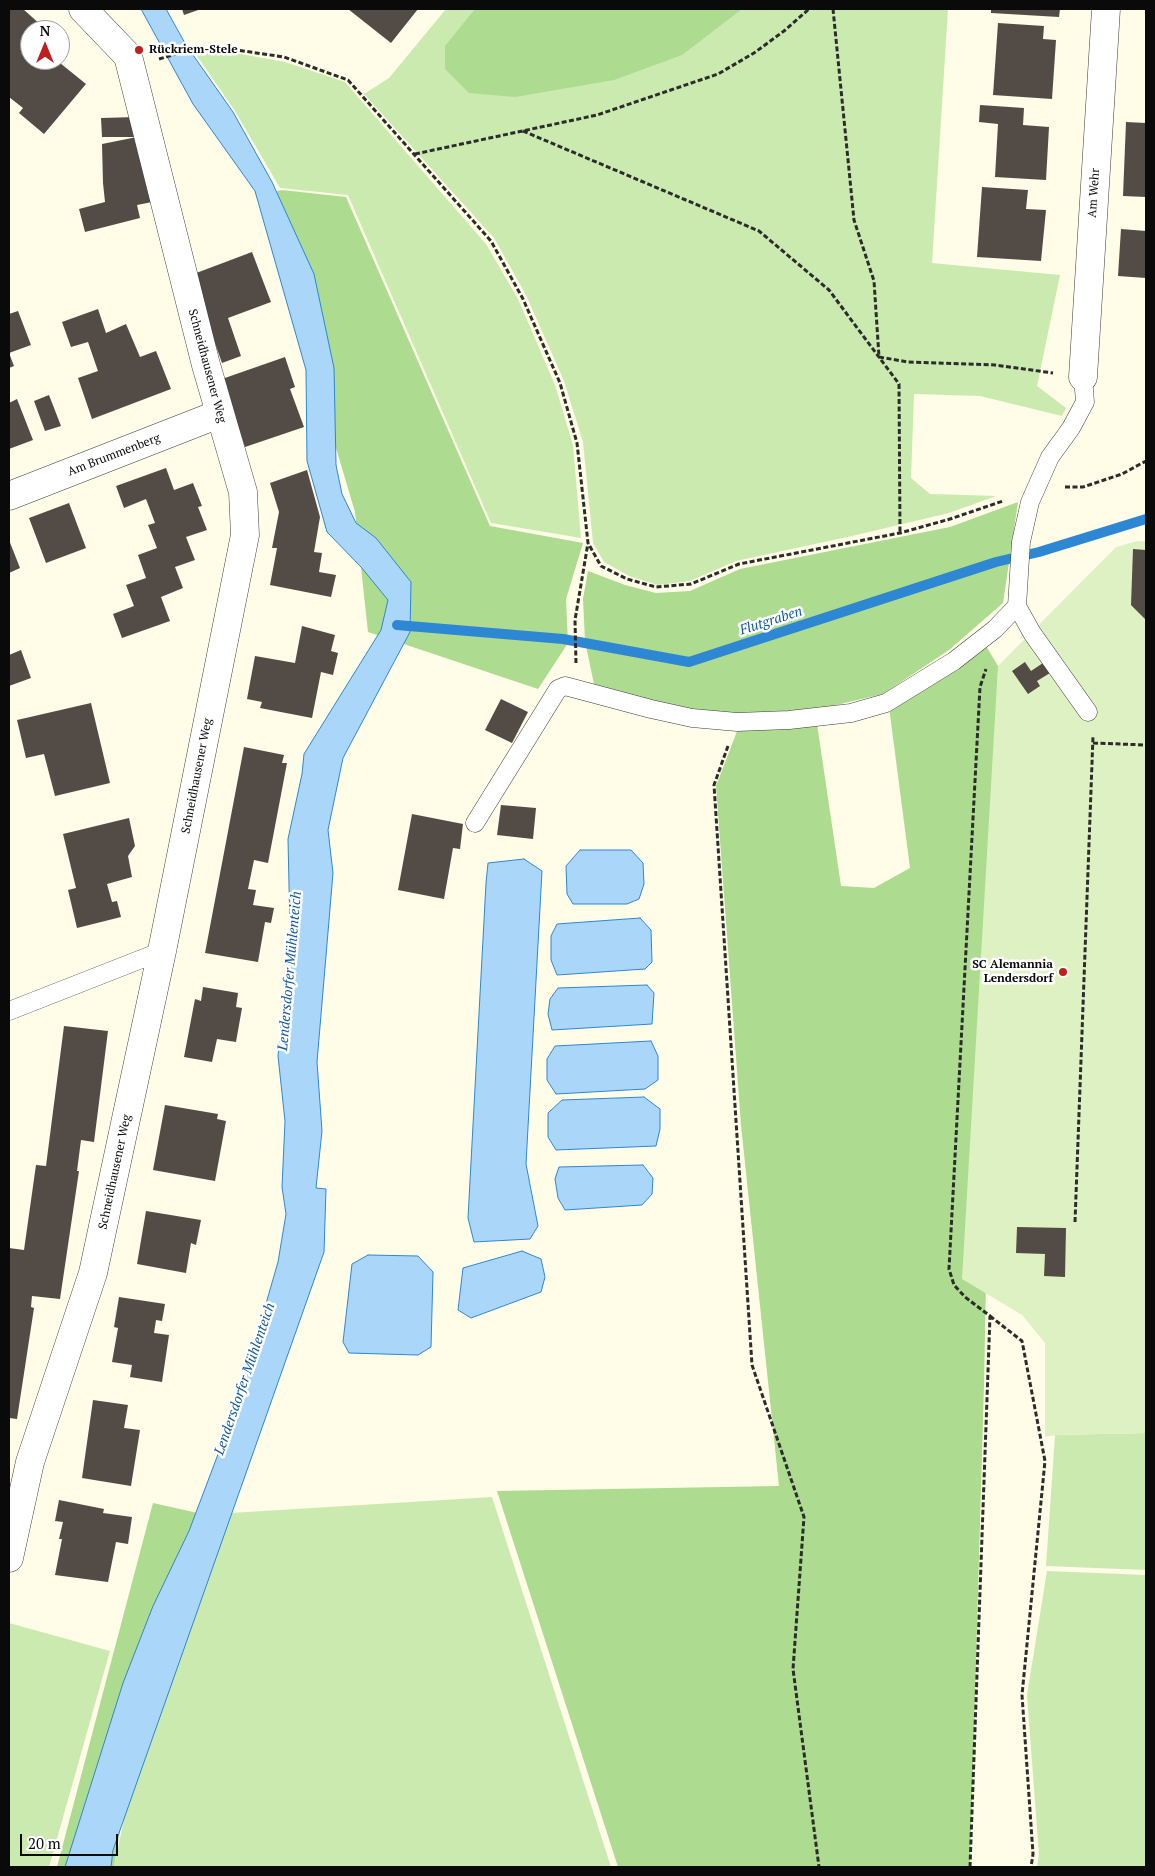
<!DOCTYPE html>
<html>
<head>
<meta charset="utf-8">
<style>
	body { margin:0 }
	#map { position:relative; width:1155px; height:1876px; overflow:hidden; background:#fffce7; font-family:"PT Serif",serif }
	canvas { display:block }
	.frame { position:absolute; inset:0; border:10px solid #0a0a0a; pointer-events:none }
	.north { position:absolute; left:20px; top:20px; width:50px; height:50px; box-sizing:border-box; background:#fff; border:1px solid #9d9d9d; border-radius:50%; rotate:0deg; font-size:14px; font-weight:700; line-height:20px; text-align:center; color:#0a0a0a }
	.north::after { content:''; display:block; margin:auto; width:18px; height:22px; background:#bf1f1e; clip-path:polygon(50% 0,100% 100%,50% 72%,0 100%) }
	.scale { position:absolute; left:20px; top:1834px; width:98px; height:22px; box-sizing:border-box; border:2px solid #0a0a0a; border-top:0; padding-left:6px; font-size:15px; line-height:18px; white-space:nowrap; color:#0a0a0a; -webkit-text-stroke:4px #fff; paint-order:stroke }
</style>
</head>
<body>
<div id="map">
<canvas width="1155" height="1876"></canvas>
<div class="frame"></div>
<div class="north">N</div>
<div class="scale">20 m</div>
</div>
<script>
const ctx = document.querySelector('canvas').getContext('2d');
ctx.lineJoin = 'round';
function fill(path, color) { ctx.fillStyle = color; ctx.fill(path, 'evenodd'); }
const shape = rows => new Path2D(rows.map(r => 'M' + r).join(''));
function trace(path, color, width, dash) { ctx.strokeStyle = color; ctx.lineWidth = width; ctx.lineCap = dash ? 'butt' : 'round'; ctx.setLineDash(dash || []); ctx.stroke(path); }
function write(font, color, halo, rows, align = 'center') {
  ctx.font = font + ' "PT Serif",serif'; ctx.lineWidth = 5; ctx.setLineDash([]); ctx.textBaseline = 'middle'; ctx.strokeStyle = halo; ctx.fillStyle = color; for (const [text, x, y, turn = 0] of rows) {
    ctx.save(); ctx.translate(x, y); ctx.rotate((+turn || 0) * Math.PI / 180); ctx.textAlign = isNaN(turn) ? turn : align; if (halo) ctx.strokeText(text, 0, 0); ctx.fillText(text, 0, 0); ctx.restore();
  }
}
fill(shape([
	[446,9,948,9,932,263,1060,275,1037,386,1066,408,1062,416,980,396,914,394,911,478,930,494,996,496,949,513,852,536,736,561,690,581,658,585,629,576,604,562,593,543,583,442,564,381,526,295,494,238,364,94,389,78],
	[193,50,224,51,285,62,345,82,486,244,518,299,555,385,573,445,581,538,491,523,348,195,280,188,235,111],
	[1146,1433,1146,1570,1046,1566,1055,1435],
	[492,1497,611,1867,114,1867,128,1800,214,1514],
	[1047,1571,1146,1575,1146,1867,1037,1867,1039,1855,1027,1695],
	[9,1623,110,1651,49,1867,9,1867]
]), '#cbeab0');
fill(shape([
	[475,9,742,9,682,55,614,80,515,97,469,93,445,69,445,46],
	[282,190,346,197,490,526,583,543,566,599,568,643,538,689,368,632,355,512,261,195],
	[1018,502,1003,603,949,650,883,694,815,710,732,718,595,689,585,641,583,599,588,571,625,585,656,593,690,591,740,569,950,527],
	[986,646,998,666,984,1385,970,1867,618,1867,497,1491,779,1486,741,1125,716,786,739,726,817,724,841,886,874,888,910,868,889,707],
	[153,1503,211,1516,125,1800,114,1867,57,1867]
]), '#addb8f');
fill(shape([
	[1138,541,1146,541,1146,1433,1055,1435,1045,1437,1045,1343,1022,1315,962,1279,998,666,1116,547]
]), '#def1c2');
const water = shape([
	[141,9,166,9,186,45,233,112,272,182,314,274,334,368,336,465,342,494,356,523,376,538,411,582,410,632,343,758,328,830,333,873,317,1062,322,1131,316,1188,326,1189,324,1252,113,1850,111,1867,65,1867,123,1683,153,1606,189,1531,237,1404,278,1262,286,1214,282,1187,285,1121,278,1056,290,931,288,839,302,774,304,754,381,630,388,600,361,567,327,532,307,461,306,370,255,191,193,104,141,9],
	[580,850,631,850,643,863,644,884,639,899,627,904,573,904,567,894,566,866,580,850],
	[524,859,542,871,526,1164,538,1226,530,1239,474,1242,468,1218,486,883,488,863,524,859],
	[640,918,651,930,652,962,645,969,557,975,551,960,551,936,557,924,640,918],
	[647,985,654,993,652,1024,552,1030,548,1014,550,999,558,988,647,985],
	[651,1041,658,1056,658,1080,645,1089,556,1094,547,1080,547,1059,555,1046,651,1041],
	[644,1097,660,1109,660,1129,656,1146,556,1150,548,1137,548,1113,562,1100,644,1097],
	[643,1165,653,1178,652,1194,642,1205,565,1210,558,1198,555,1179,559,1167,643,1165],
	[522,1251,541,1259,545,1277,541,1292,471,1318,458,1310,463,1268,522,1251],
	[368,1255,418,1256,433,1272,431,1347,418,1355,349,1353,343,1342,352,1264,368,1255]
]);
fill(water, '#aad6f9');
trace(water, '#2e87d3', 1);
trace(shape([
	[397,625,563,639,689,662,996,562,1039,552,1146,519]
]), '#2e87d3', 10);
fill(shape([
	[9,9,23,9,41,25,36,30,30,30,30,60,60,60,60,54,65,58,60,63,86,84,44,134,19,113,23,108,9,97],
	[182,9,201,9,184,15],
	[348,9,418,9,391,43],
	[991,9,1060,9,1059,17,991,13],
	[998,23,1044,26,1043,39,1056,40,1052,99,993,95],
	[980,105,1024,108,1023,125,1049,127,1046,180,995,177,998,124,979,122],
	[136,117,137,137,102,137,101,118],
	[1126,122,1146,123,1146,197,1123,196],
	[137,137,157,201,137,205,140,218,85,232,79,209,105,202,103,183,102,144],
	[982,187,1028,190,1026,209,1046,210,1041,261,977,257],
	[1121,229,1146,231,1146,278,1118,276],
	[252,252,271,302,228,318,241,356,222,363,191,275],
	[98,309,106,333,126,324,140,357,156,351,171,389,92,419,78,378,98,371,88,342,71,347,62,322],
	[18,311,31,345,9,353,14,366,9,368,9,314],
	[285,357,295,387,290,389,304,427,245,447,222,379],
	[49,395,61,426,45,431,34,401],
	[17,399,33,440,9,449,9,403],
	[166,468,174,490,193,483,202,506,198,507,207,530,186,537,195,560,175,567,183,588,161,597,170,621,122,638,113,614,134,606,126,585,146,578,138,555,157,548,148,525,155,523,146,499,124,508,116,486],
	[307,470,320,517,314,552,322,553,319,572,336,575,331,597,270,585,277,548,272,548,279,512,270,483],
	[69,503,86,548,46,563,29,518],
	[9,540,20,568,9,573],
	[1133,549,1146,550,1146,620,1131,605],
	[302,626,335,635,331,651,338,653,333,675,321,672,312,718,260,708,262,702,247,699,255,656,295,663],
	[21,650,31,678,9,686,9,655],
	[1025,662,1031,671,1043,663,1050,673,1037,681,1040,686,1028,694,1012,671],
	[501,699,528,712,512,743,485,730],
	[91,703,110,783,55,796,44,754,26,758,17,720],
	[244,747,284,755,282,763,287,763,268,863,254,860,248,889,256,890,253,905,274,908,271,923,265,922,258,962,205,953],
	[501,805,536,808,533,839,497,835],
	[412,814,463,824,460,849,453,848,444,899,398,890],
	[129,818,135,846,128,856,132,877,107,884,112,902,117,901,121,917,77,928,68,890,76,888,63,834],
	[203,987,238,993,236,1007,242,1008,236,1042,217,1039,212,1062,184,1057,195,999,201,1001],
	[64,1026,108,1031,94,1142,81,1140,77,1171,79,1171,60,1299,32,1296,31,1307,34,1308,17,1419,9,1418,9,1248,24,1250,36,1165,46,1166],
	[165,1105,218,1114,217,1119,226,1121,215,1181,153,1170],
	[146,1211,201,1220,196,1245,191,1243,186,1273,137,1264],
	[1017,1227,1066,1228,1065,1277,1044,1276,1045,1254,1016,1253],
	[119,1297,165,1304,162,1321,156,1320,154,1333,169,1335,162,1382,130,1377,132,1365,112,1362,118,1328,114,1327],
	[93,1400,128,1405,124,1428,140,1430,131,1486,82,1478],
	[59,1500,104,1509,103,1513,132,1517,128,1544,116,1542,108,1582,55,1575,62,1539,59,1539,63,1522,55,1521]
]), '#534c46');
const lane = shape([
	[1083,377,1085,402,1071,428,1050,457,1030,502,1021,542,1017,606,1032,633,1088,712],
	[475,823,558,689,565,686,651,709,692,718,737,722,789,720,851,713,886,703,954,661,995,629,1017,606],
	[9,1011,162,951]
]);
const street = shape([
	[1083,377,1106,9],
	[9,496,219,414],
	[9,1558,30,1462,93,1273,162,951,245,535,243,492,206,365,128,56,83,9]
]);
trace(lane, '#3d3d3d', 19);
trace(street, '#3d3d3d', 29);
trace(shape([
	[833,9,854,220,874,281,879,357,908,362,995,365,1053,373],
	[159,59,193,49,223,48,284,57,348,80,491,241,523,299,560,383,577,443,588,543,601,566,627,579,656,587,691,584,739,564,900,533,950,519,1003,501],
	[523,131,759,231,829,290,899,384,900,533],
	[415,154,597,115,718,74,754,53,784,31,809,9],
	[1065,487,1083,487,1122,474,1146,461],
	[576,663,575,620,588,543],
	[1093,743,1146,745],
	[728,746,714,785,752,1365,804,1517,793,1669,819,1867],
	[1075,1222,1093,736],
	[990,1316,1022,1341,1045,1461,1022,1695,1033,1854,1031,1867],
	[970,1867,990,1316,965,1297,954,1285,949,1269,980,687,986,669]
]), '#2c2c2c', 3, [5, 2.5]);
trace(lane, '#fff', 18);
trace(street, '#fff', 28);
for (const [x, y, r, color] of [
	[139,50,5,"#bf1f1e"],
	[1063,972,5,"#bf1f1e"]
]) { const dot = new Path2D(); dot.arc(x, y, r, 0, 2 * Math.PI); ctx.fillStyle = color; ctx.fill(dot); trace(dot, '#fff', 2); }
write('bold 12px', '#0a0a0a', '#fff', [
	["Rückriem-Stele",149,50],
	["SC Alemannia",1053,965,"right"],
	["Lendersdorf",1053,979,"right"]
], 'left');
write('12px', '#0a0a0a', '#fff', [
	["Am Wehr",1094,193,-86],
	["Schneidhausener Weg",207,366,75],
	["Am Brummenberg",114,455,-21],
	["Schneidhausener Weg",197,776,-79],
	["Schneidhausener Weg",115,1172,-78]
]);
write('italic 14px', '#1058a0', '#fff', [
	["Flutgraben",771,621,-18],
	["Lendersdorfer Mühlenteich",290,971,-85],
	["Lendersdorfer Mühlenteich",245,1379,-71]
]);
</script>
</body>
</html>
